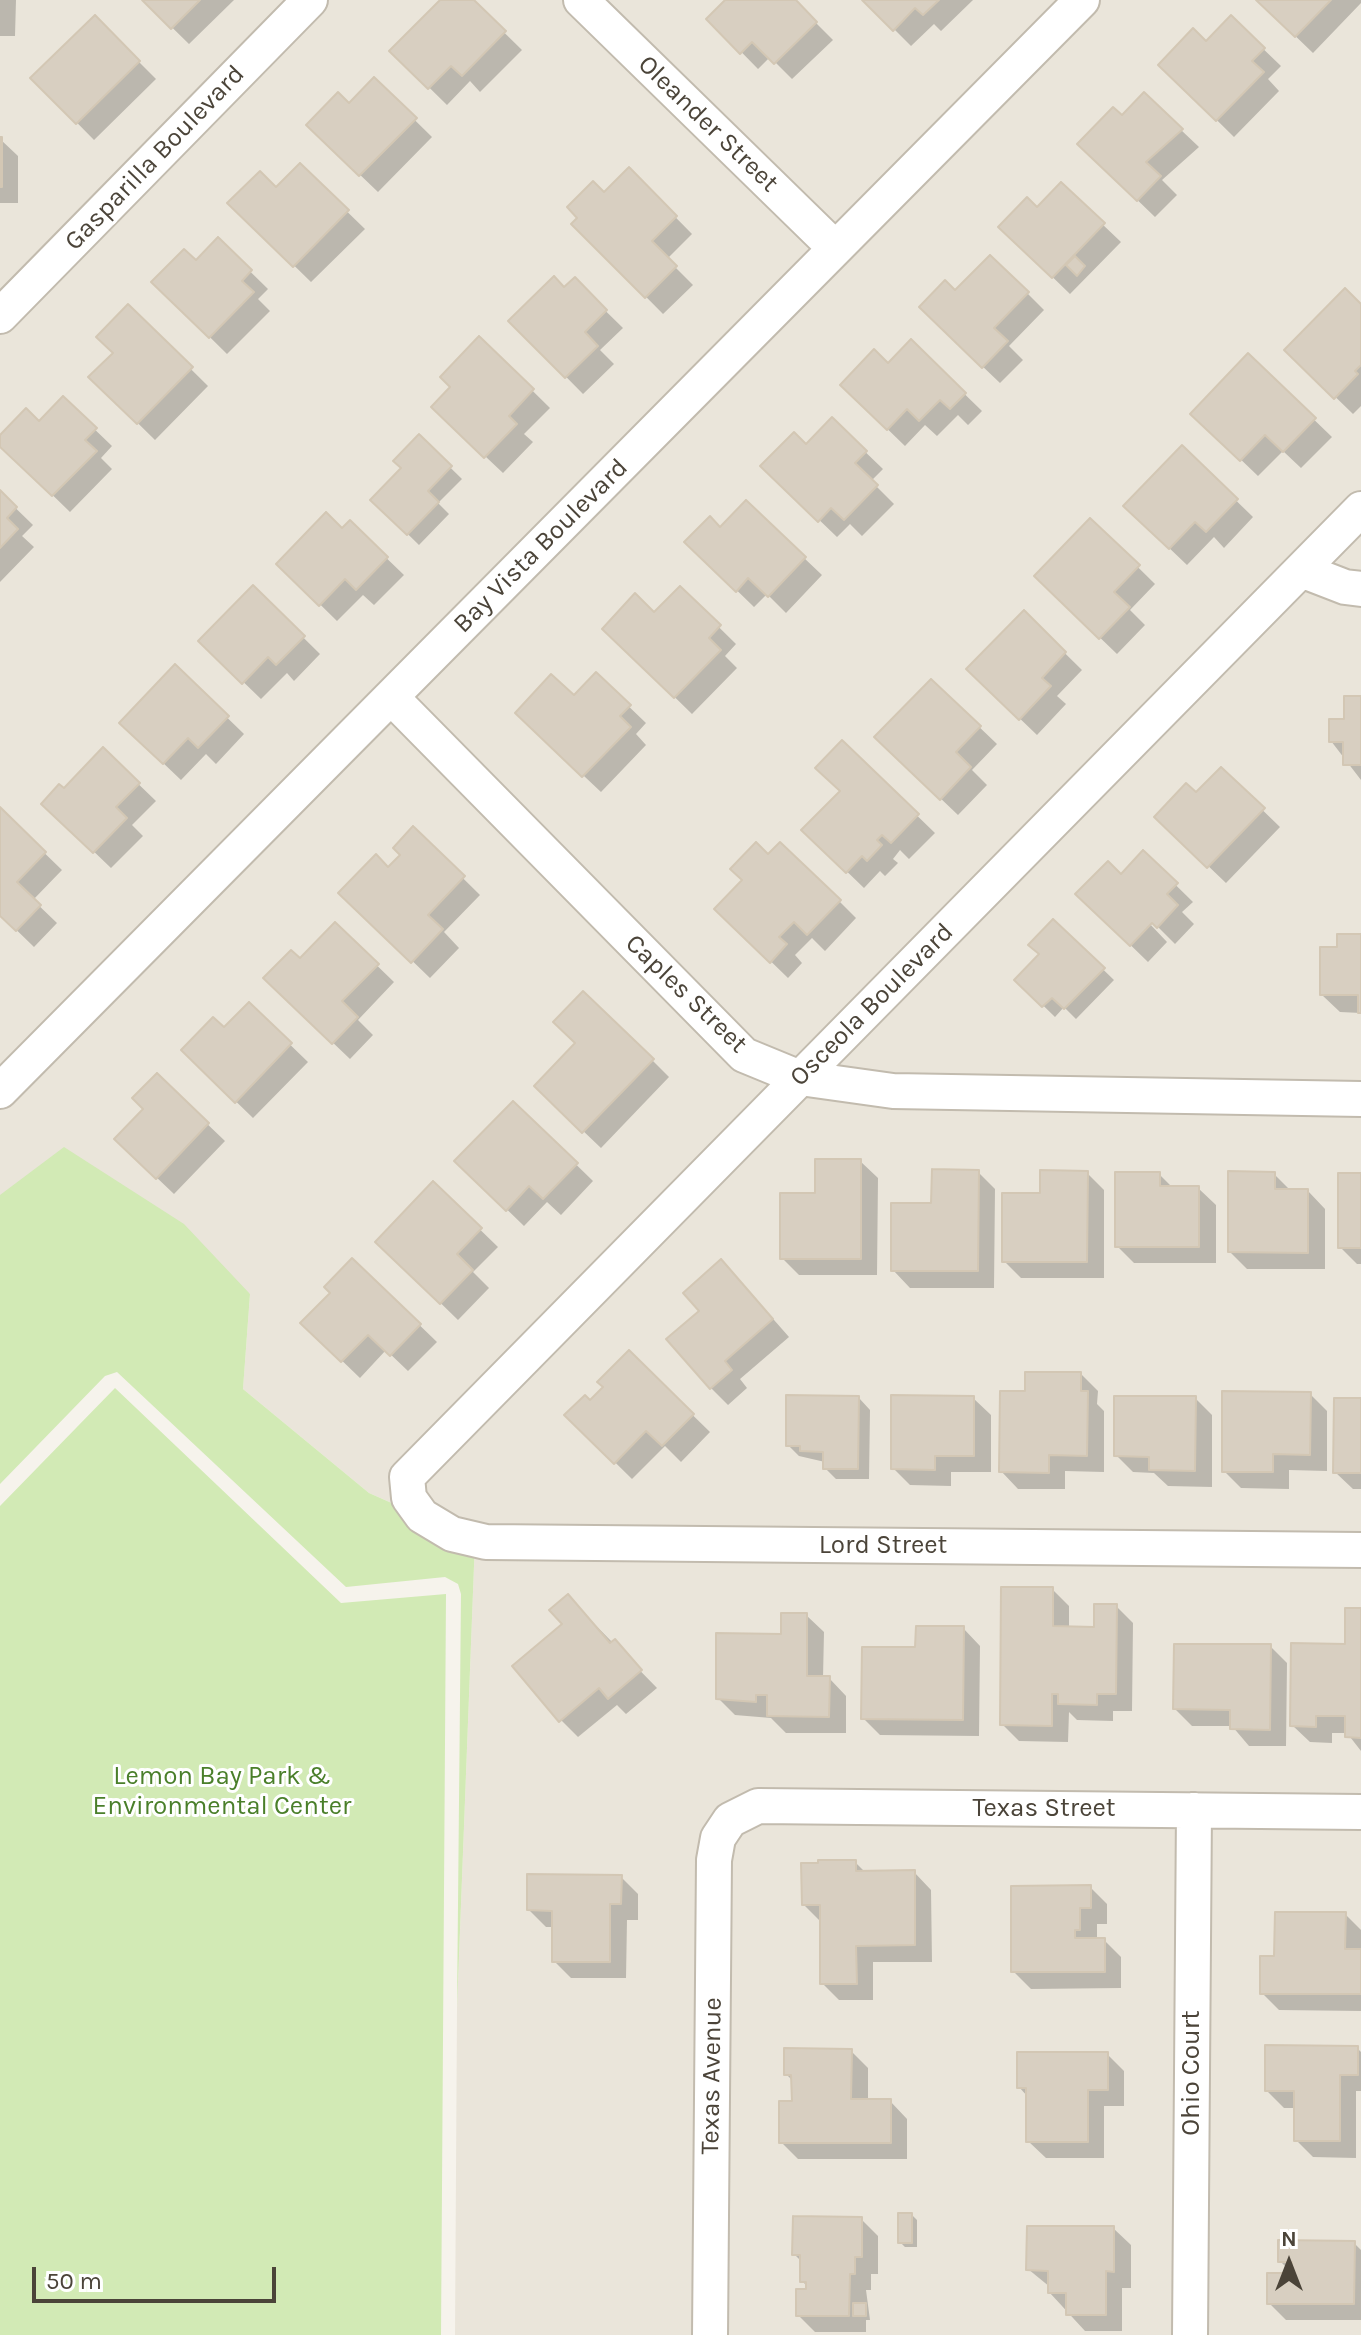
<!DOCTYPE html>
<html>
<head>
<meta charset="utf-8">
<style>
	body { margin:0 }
	#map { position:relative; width:1361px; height:2335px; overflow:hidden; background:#f6f3ec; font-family:Karla,sans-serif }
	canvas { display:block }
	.north { position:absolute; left:1249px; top:2223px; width:80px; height:80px; -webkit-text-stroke:6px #fff; paint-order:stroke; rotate:0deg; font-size:22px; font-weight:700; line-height:32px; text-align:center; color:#4b4439 }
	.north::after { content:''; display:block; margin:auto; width:28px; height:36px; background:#4b4439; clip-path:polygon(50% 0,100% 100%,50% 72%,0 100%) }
	.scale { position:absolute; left:32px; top:2267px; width:244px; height:36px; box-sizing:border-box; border:4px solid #4b4439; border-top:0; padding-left:10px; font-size:24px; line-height:28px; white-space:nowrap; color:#4b4439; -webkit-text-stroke:6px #fff; paint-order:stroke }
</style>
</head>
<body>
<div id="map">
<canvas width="1361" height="2335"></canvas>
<div class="north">N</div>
<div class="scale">50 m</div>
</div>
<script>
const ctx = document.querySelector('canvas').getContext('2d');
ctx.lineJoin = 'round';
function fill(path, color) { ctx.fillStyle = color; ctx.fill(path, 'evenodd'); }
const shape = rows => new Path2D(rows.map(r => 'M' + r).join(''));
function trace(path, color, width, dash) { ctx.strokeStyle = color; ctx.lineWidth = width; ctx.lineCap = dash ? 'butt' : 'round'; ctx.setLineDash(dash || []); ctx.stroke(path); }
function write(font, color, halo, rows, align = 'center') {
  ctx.font = font + ' Karla,sans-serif'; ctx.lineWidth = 6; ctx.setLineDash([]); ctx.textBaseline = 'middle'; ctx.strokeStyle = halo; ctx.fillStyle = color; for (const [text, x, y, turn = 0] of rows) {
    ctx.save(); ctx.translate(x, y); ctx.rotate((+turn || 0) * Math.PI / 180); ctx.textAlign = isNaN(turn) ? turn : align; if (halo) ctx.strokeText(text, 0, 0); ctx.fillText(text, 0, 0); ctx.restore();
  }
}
fill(shape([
	[0,0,1361,0,1361,2335,455,2335,457,2008,475,1540,369,1493,243,1389,250,1294,0,1195]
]), '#eae5da');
fill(shape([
	[64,1147,184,1224,250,1294,243,1389,369,1493,475,1540,457,2008,461,1594,458,1584,445,1577,346,1587,117,1372,105,1376,0,1484,0,1195],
	[115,1388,341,1603,446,1594,441,2335,0,2335,0,1506]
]), '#d2eab5');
fill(shape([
	[0,0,16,0,15,36,0,36],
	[144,0,234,0,189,44],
	[442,0,471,0,522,50,480,92,470,81,447,105,392,51],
	[728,0,793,0,833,40,792,79,770,57,758,69,709,19],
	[865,0,973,0,941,31,934,24,911,46],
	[1258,0,1361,0,1361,3,1313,53],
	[95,18,156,79,94,140,33,78],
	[1231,18,1281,66,1268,79,1279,91,1234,137,1161,65,1206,44],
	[374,80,432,137,378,192,308,125,349,105],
	[1144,95,1199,147,1162,180,1177,195,1155,217,1097,161,1122,118],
	[0,139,18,156,18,203,0,203],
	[300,166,365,229,311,282,230,203,276,190],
	[629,170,692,234,667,259,693,285,663,314,574,224],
	[1061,185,1121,242,1070,294,1001,227,1037,209],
	[218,240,268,289,258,299,270,311,227,354,154,282,196,263],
	[574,280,623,328,600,350,614,364,583,394,511,321],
	[955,293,1027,293,1044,310,1009,346,1023,360,1000,383,938,324],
	[1361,306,1361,406,1353,414,1287,350],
	[128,307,208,386,155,440,91,377,115,353],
	[480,339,550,408,524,434,533,442,503,473,451,424,453,387],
	[911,342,982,411,968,425,958,415,937,436,925,425,905,446,842,385,888,366],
	[1248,356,1332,437,1301,468,1283,451,1258,476,1210,430],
	[63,399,112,446,101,458,112,469,70,512,0,444,0,437,39,423],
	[832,420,883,469,871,481,894,504,862,536,850,524,837,537,763,466,806,446],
	[419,437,462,479,438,503,449,514,419,545,373,500,403,469],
	[1182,448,1253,517,1224,548,1214,537,1187,565,1143,523],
	[0,493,33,525,22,536,34,547,0,582],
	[746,503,822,575,786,613,767,594,754,607,687,542,720,530],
	[1090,520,1155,584,1130,610,1145,625,1117,654,1036,576],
	[350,523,404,575,374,605,363,595,337,621,279,564,342,530],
	[253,588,320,654,294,681,287,673,261,699,201,641],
	[680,589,736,644,725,656,737,668,692,714,604,628,654,615],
	[1024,613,1082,670,1057,696,1066,704,1037,735,986,686],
	[175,667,244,734,216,764,206,754,181,780,139,740],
	[596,675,646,723,636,734,646,745,601,792,534,729],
	[931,681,997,744,972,770,987,785,958,815,894,754],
	[1361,698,1361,780,1331,741],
	[842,743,935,833,909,859,900,850,893,859,898,863,885,876,880,871,864,888,804,830,842,791],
	[103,750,156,801,132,825,143,836,111,868,61,820,64,791],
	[1221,770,1280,827,1226,883,1157,817,1196,795],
	[0,810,62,870,33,900,57,923,34,947,0,914],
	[413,829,480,895,444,932,459,948,430,978,341,892,388,870,402,855],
	[1143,853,1193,902,1182,912,1194,924,1175,944,1151,920,1148,922,1167,942,1148,962,1078,894,1121,876],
	[768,857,839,901,856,918,825,951,812,938,795,955,802,963,788,978,717,909],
	[1054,922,1114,980,1076,1019,1064,1007,1055,1017,1017,980,1041,955],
	[335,925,394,982,358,1020,373,1035,350,1059,283,995,300,960],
	[1361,936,1361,1013,1340,1012,1322,995,1339,949],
	[249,1005,308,1062,253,1118,183,1050,224,1030],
	[652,1060,669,1077,601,1148,536,1086],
	[157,1076,225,1141,174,1194,134,1156],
	[513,1103,593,1181,561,1215,547,1202,524,1226,457,1161],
	[860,1161,878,1178,877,1275,799,1275,782,1258],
	[978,1172,995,1189,994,1288,910,1288,893,1270,933,1205],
	[1087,1173,1104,1190,1104,1278,1021,1278,1004,1261,1042,1195],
	[1159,1174,1173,1188,1198,1188,1216,1205,1216,1263,1134,1263,1117,1246],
	[1274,1174,1291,1191,1308,1191,1325,1209,1325,1269,1247,1269,1230,1252],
	[1361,1175,1361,1264,1357,1264,1340,1247],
	[433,1184,498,1247,473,1272,489,1288,458,1320,378,1242],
	[353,1261,437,1342,408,1371,386,1350,360,1378,303,1323,332,1293],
	[738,1279,789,1337,740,1379,747,1388,728,1405,711,1388],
	[629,1353,710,1432,681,1462,665,1446,632,1479,567,1415,590,1403],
	[1081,1374,1098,1391,1097,1404,1104,1411,1104,1472,1065,1471,1065,1489,1018,1489,1001,1471,1027,1393],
	[1310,1394,1327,1411,1327,1471,1289,1470,1289,1489,1241,1488,1224,1471],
	[859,1398,870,1410,869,1479,836,1479,825,1468,825,1462,799,1456,788,1445],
	[973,1398,991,1415,991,1472,951,1472,951,1486,910,1485,893,1468],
	[1195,1398,1212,1415,1212,1487,1168,1486,1154,1473,1133,1472,1116,1455],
	[1361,1400,1361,1489,1353,1489,1335,1472],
	[1052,1589,1069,1606,1069,1629,1096,1629,1116,1606,1133,1623,1132,1711,1113,1711,1113,1721,1077,1720,1069,1712,1068,1742,1019,1741,1002,1724],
	[568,1597,657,1688,626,1714,617,1705,578,1737,561,1720],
	[1361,1610,1361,1751,1347,1733,1332,1733,1332,1743,1310,1742,1292,1725,1346,1646],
	[806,1615,824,1632,823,1678,829,1678,846,1696,846,1733,786,1733,771,1718,735,1715,718,1698],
	[963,1628,980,1646,979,1736,880,1735,863,1718,917,1649],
	[1270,1646,1287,1663,1286,1746,1249,1746,1232,1726,1192,1726,1175,1709],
	[855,1862,866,1873,914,1872,931,1890,932,1962,873,1962,873,2000,839,2000,822,1983,822,1923,804,1905],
	[621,1877,638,1894,638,1920,627,1920,626,1978,571,1978,554,1961,554,1927,546,1927,529,1910],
	[1090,1887,1107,1904,1107,1924,1097,1924,1097,1940,1104,1940,1121,1957,1121,1988,1031,1989,1013,1971],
	[1345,1914,1361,1930,1361,2011,1279,2010,1262,1993,1276,1958],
	[1357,2048,1361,2052,1361,2091,1356,2091,1356,2158,1313,2157,1296,2140,1296,2108,1284,2108,1267,2091],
	[851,2051,868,2068,868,2101,890,2101,907,2119,907,2159,798,2159,781,2142,794,2103,793,2081,786,2074],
	[1107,2054,1124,2071,1124,2106,1104,2106,1104,2158,1046,2158,1028,2141,1028,2097,1019,2087],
	[912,2215,917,2220,917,2247,905,2247,900,2242],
	[861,2219,878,2236,878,2274,871,2274,871,2290,866,2290,870,2320,866,2320,866,2332,815,2332,798,2315,808,2287,802,2281,802,2262,794,2254],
	[1113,2228,1131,2245,1131,2288,1122,2288,1122,2331,1085,2331,1050,2293,1050,2287,1028,2269],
	[1354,2243,1361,2250,1361,2320,1286,2320,1269,2303,1294,2275,1280,2261]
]), '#0003');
const building = shape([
	[142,0,200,0,171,29,142,0],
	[440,0,474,0,506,31,462,76,451,66,428,89,389,51,440,0],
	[725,0,796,0,817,22,774,64,752,42,740,54,706,19,725,0],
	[862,0,939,0,923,15,915,8,893,31,862,0],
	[1256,0,1331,0,1295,37,1256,0],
	[95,15,140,61,76,124,30,78,95,15],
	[1231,15,1265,48,1252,61,1264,72,1216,121,1158,65,1193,28,1206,41,1231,15],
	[374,77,417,118,359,176,306,125,338,92,349,103,374,77],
	[1144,92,1183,129,1146,162,1161,176,1137,201,1077,144,1113,107,1122,115,1144,92],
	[0,137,2,137,2,187,0,187,0,137],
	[300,163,349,210,293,267,227,203,260,171,276,187,300,163],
	[629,167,677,216,652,241,677,266,645,298,571,224,577,218,567,207,593,181,604,192,629,167],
	[1061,182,1105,223,1052,278,998,227,1027,197,1037,207,1061,182],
	[218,237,252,270,242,281,254,292,209,338,151,282,184,249,196,260,218,237],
	[990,255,1029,292,994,328,1008,341,982,368,919,307,945,280,955,290,990,255],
	[1075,256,1085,266,1077,276,1066,265,1075,256],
	[554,276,564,287,575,277,607,310,585,332,598,346,565,378,508,321,554,276],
	[1345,288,1361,304,1361,365,1355,371,1358,374,1334,399,1284,350,1345,288],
	[128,304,193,367,137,424,88,377,113,353,96,337,128,304],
	[479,336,534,389,509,416,517,424,484,458,431,407,450,387,440,377,479,336],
	[911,339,966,393,950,409,940,400,919,421,907,409,887,430,840,385,874,349,888,363,911,339],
	[1248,353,1316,418,1283,452,1265,435,1240,461,1190,414,1248,353],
	[63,396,97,428,85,440,97,451,52,496,0,447,0,435,26,408,39,421,63,396],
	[832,417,867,451,855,463,878,485,844,520,831,508,818,522,760,466,794,432,806,444,832,417],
	[419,434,452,466,428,491,439,502,407,535,370,500,401,468,393,461,419,434],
	[1182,445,1238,499,1206,532,1195,522,1169,549,1123,506,1182,445],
	[0,490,17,507,7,518,18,529,0,548,0,490],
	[746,500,806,557,768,597,748,578,736,592,684,542,710,516,720,527,746,500],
	[326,512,342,528,350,520,388,557,356,590,345,579,319,606,276,564,326,512],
	[1090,518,1140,565,1114,592,1130,607,1099,639,1034,576,1090,518],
	[253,585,305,636,276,665,268,657,242,684,198,641,253,585],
	[680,586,721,625,709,638,721,650,674,698,602,629,635,593,654,612,680,586],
	[1024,610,1066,652,1042,678,1051,686,1019,720,966,669,1024,610],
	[175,664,229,716,198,748,188,738,163,764,119,723,175,664],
	[596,672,631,705,620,716,631,727,582,777,515,713,551,674,574,695,596,672],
	[931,679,981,726,956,752,971,767,940,800,874,737,931,679],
	[1344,696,1361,696,1361,765,1343,765,1343,742,1329,742,1329,719,1344,719,1344,696],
	[842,740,919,814,891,843,882,835,877,840,882,845,867,861,862,856,846,873,801,830,840,791,815,768,842,740],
	[103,747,140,783,116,807,127,818,93,853,41,804,59,784,64,788,103,747],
	[1221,767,1265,808,1207,868,1154,817,1186,783,1196,792,1221,767],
	[0,807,46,852,17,882,41,905,16,931,0,916,0,807],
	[413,826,465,876,428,915,443,929,411,963,338,893,376,854,388,867,400,855,393,848,413,826],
	[756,842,768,854,780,842,841,900,807,935,794,922,779,937,787,944,770,963,714,909,742,880,730,869,756,842],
	[1143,850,1178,883,1167,894,1178,905,1157,928,1152,923,1130,946,1075,894,1108,861,1121,874,1143,850],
	[1053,919,1105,968,1064,1009,1052,998,1042,1007,1014,980,1039,954,1028,945,1053,919],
	[335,922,379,964,342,1001,358,1017,332,1044,263,978,291,950,300,958,335,922],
	[1337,934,1361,934,1361,1013,1358,1013,1358,995,1320,995,1320,947,1337,947,1337,934],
	[583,991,654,1059,582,1133,534,1086,575,1043,553,1022,583,991],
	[249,1002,292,1043,235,1103,181,1050,213,1017,224,1027,249,1002],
	[157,1073,209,1123,156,1179,114,1139,143,1109,132,1098,157,1073],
	[513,1101,578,1163,543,1199,529,1186,506,1211,454,1161,513,1101],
	[815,1159,861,1159,861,1259,780,1259,780,1193,815,1193,815,1159],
	[932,1169,979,1170,978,1271,891,1271,891,1203,931,1203,932,1169],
	[1040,1170,1088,1171,1087,1262,1002,1262,1002,1193,1040,1193,1040,1170],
	[1228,1171,1275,1172,1275,1189,1308,1189,1308,1253,1228,1252,1228,1171],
	[1115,1172,1160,1172,1160,1186,1199,1186,1199,1247,1115,1247,1115,1172],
	[1338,1173,1361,1173,1361,1248,1338,1248,1338,1173],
	[433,1181,482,1228,457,1254,473,1270,440,1304,375,1242,433,1181],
	[352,1258,421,1324,390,1356,368,1335,341,1362,300,1323,330,1293,324,1287,352,1258],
	[721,1259,773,1319,725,1361,732,1370,710,1389,666,1339,699,1311,683,1293,721,1259],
	[629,1350,694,1414,662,1446,646,1431,614,1464,564,1415,585,1395,590,1400,603,1387,597,1382,629,1350],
	[1025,1372,1081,1372,1081,1391,1088,1391,1087,1456,1049,1455,1049,1473,999,1472,1000,1391,1025,1391,1025,1372],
	[1222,1391,1311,1392,1310,1455,1273,1454,1273,1472,1222,1472,1222,1391],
	[786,1395,859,1396,858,1469,823,1469,823,1452,800,1451,800,1446,786,1446,786,1395],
	[891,1395,974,1396,974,1456,935,1456,935,1470,891,1469,891,1395],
	[1114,1396,1196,1396,1195,1471,1149,1470,1149,1457,1114,1456,1114,1396],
	[1334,1398,1361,1398,1361,1473,1333,1473,1334,1398],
	[1001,1587,1053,1587,1053,1626,1094,1627,1094,1604,1117,1604,1116,1694,1097,1694,1097,1705,1058,1704,1058,1694,1052,1694,1052,1726,1000,1725,1001,1587],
	[568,1594,610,1643,615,1639,642,1670,608,1699,599,1688,559,1722,512,1666,562,1624,549,1610,568,1594],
	[1345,1608,1361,1608,1361,1738,1345,1737,1345,1716,1316,1716,1316,1727,1290,1726,1291,1643,1345,1644,1345,1608],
	[781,1613,807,1613,807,1676,830,1676,829,1717,767,1716,767,1695,756,1695,756,1702,716,1699,716,1633,781,1634,781,1613],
	[916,1626,964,1626,963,1720,861,1719,862,1647,915,1647,916,1626],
	[1174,1644,1271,1644,1270,1730,1230,1729,1230,1710,1173,1709,1174,1644],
	[818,1860,856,1860,856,1871,915,1870,915,1945,856,1946,857,1984,820,1984,820,1905,802,1905,801,1863,818,1863,818,1860],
	[527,1874,622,1875,621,1904,610,1904,610,1962,552,1962,552,1911,527,1910,527,1874],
	[1091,1885,1091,1908,1080,1908,1080,1930,1075,1930,1075,1938,1105,1938,1105,1972,1011,1972,1011,1886,1091,1885],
	[1275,1912,1346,1912,1345,1949,1361,1949,1361,1994,1260,1994,1260,1956,1274,1956,1275,1912],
	[1265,2045,1358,2046,1358,2075,1340,2075,1340,2141,1294,2141,1294,2091,1265,2091,1265,2045],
	[784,2048,852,2049,851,2099,891,2099,891,2143,779,2143,779,2101,792,2101,791,2075,784,2075,784,2048],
	[1017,2052,1108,2052,1108,2090,1088,2090,1088,2142,1026,2142,1026,2088,1017,2088,1017,2052],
	[898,2213,912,2213,912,2243,898,2243,898,2213],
	[793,2216,862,2217,862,2257,855,2257,855,2274,850,2274,849,2316,796,2316,796,2289,806,2289,806,2282,800,2282,800,2255,792,2255,793,2216],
	[1027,2226,1114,2226,1114,2272,1106,2271,1106,2315,1066,2315,1066,2293,1048,2293,1048,2271,1026,2270,1027,2226],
	[1278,2240,1355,2241,1354,2304,1267,2304,1267,2273,1292,2273,1292,2262,1278,2262,1278,2240],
	[853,2303,866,2303,866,2316,853,2316,853,2303]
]);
fill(building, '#d8cfc1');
trace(building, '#d3c7b4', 2);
const minor = shape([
	[581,0,835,248],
	[0,316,310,0],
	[1361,509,407,1477,409,1498,422,1516,452,1534,486,1542,1361,1550],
	[1301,570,1345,587,1361,589],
	[392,698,744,1055,800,1078,893,1091,1361,1099],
	[0,1091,1082,0],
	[710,2335,714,1860,718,1838,730,1820,758,1806,1361,1812],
	[1190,2335,1194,1810]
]);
trace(minor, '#c2bbae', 38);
trace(minor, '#fff', 34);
write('26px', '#4b4439', '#fff', [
	["Oleander Street",708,124,44],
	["Gasparilla Boulevard",155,158,-46],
	["Bay Vista Boulevard",541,546,-45],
	["Caples Street",686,994,44],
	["Osceola Boulevard",872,1005,-45],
	["Lord Street",883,1546],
	["Texas Street",1044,1809],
	["Ohio Court",1192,2073,-90],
	["Texas Avenue",712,2076,-89]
]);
write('26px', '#4a7f2a', '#fff', [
	["Lemon Bay Park &",222,1777],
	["Environmental Center",222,1807]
]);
</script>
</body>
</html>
